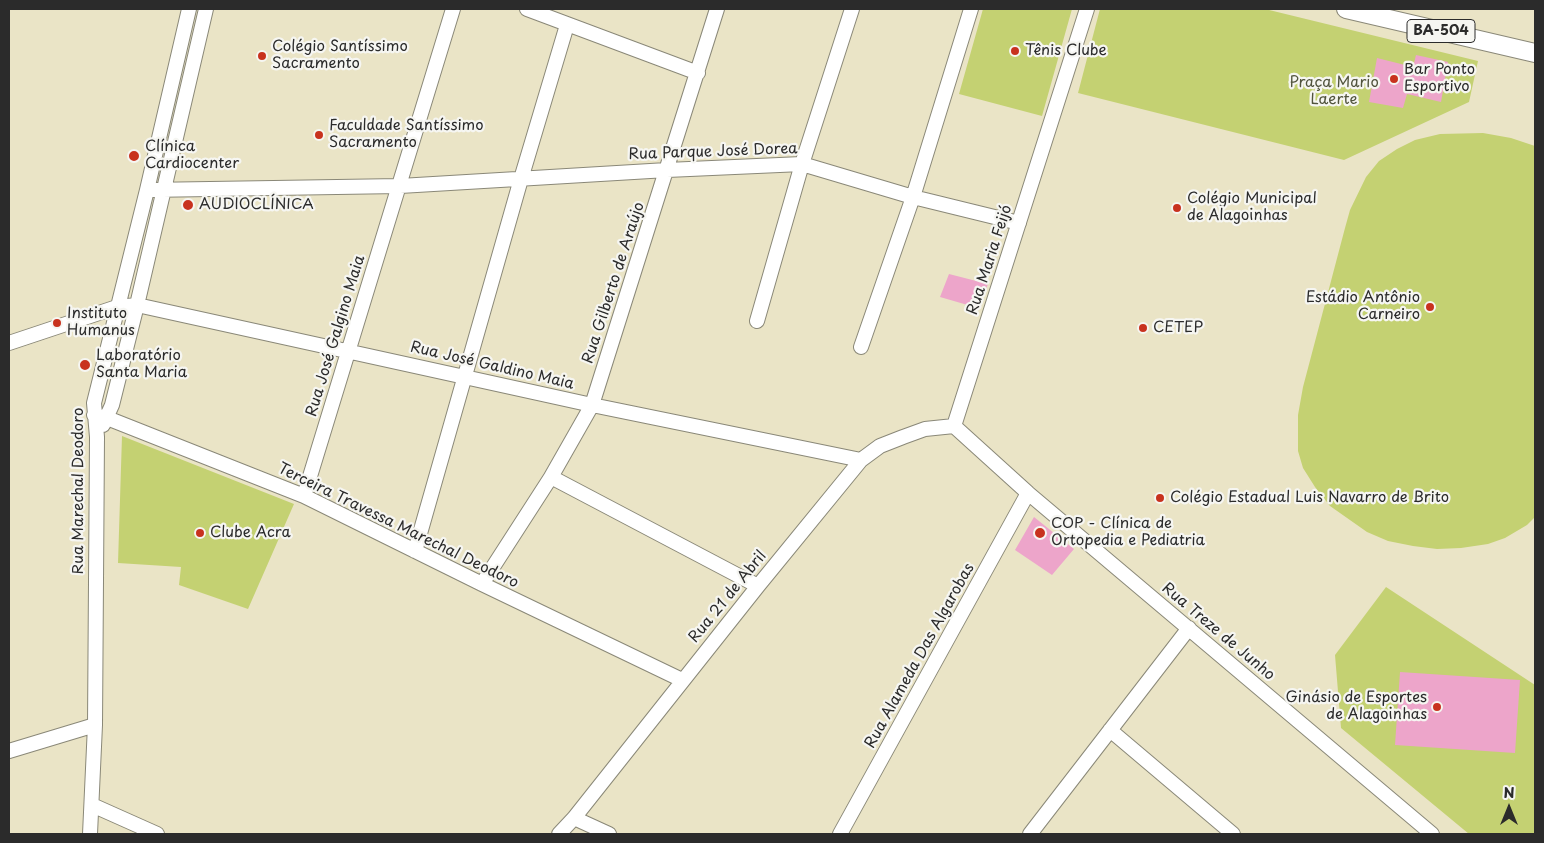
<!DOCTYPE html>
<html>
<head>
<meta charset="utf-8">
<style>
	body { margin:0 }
	#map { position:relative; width:1544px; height:843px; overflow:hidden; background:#eae4c6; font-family:"Playpen Sans",sans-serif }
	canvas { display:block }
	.frame { position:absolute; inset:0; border:10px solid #2b2b2b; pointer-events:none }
	.north { position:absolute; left:1484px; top:783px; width:50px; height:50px; -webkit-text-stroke:4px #f6f6f2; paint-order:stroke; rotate:0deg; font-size:14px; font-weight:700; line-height:20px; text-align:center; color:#2b2b2b }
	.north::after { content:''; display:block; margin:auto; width:18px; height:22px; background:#2b2b2b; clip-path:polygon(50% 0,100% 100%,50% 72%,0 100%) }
</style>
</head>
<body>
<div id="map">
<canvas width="1544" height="843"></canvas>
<div class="frame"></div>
<div class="north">N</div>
</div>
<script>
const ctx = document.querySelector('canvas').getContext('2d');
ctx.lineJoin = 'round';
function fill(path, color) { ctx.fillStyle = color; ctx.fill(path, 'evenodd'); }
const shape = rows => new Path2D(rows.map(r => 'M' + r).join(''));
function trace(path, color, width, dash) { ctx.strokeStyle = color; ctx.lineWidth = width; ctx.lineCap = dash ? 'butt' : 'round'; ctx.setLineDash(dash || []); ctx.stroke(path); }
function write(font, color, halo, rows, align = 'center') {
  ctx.font = font + ' "Playpen Sans",sans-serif'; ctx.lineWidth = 4.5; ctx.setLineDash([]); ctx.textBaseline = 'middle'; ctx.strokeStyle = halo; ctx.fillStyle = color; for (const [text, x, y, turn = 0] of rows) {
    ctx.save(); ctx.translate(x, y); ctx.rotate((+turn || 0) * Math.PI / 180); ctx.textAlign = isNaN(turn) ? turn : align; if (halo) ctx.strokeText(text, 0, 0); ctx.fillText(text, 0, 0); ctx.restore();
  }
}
fill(shape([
	[983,9,1072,9,1042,116,959,94],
	[1100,9,1265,9,1478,61,1469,102,1344,160,1078,93],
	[1483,133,1511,138,1535,146,1535,517,1527,525,1505,538,1488,544,1461,548,1437,549,1413,546,1388,541,1367,532,1330,506,1315,487,1303,468,1298,451,1298,415,1303,387,1345,228,1350,210,1366,177,1379,161,1397,149,1415,140,1440,134],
	[122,436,294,504,248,609,179,585,181,567,118,563],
	[1386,587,1535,685,1535,834,1469,834,1341,728,1335,655]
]), '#c4d172');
fill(shape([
	[1416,55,1448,62,1441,102,1407,94,1403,108,1369,102,1377,58,1413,67],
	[949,274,988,284,978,308,940,297],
	[1034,517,1074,549,1052,575,1015,550],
	[1400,672,1520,680,1515,753,1395,745]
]), '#eda5ca');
const minor = shape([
	[527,9,698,73],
	[1087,9,954,426,1028,493,1432,834],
	[147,190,400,186,667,170,802,164,913,197,1019,223],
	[757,321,802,164,852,9],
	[9,343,117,307,137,305,592,405,861,460],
	[861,347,913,197,971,9],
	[94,415,107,418,304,496,482,584,682,680],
	[103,425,112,405,137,305,206,9],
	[551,477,758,586],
	[304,496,453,9],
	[415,551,521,179,567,25],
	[482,584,551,477,592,405,717,9],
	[1110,730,1233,834],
	[9,751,95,725],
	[92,805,157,834],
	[574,818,609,834],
	[90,834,95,725,97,437,94,403,147,190,189,9],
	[559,834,574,818,758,586,861,460,880,446,903,437,925,429,954,426],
	[840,834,1028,493],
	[1030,834,1189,628]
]);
const major = shape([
	[1346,9,1535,53]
]);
trace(minor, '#8a8878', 16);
trace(major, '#8a8878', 20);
trace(minor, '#fff', 14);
trace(major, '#fff', 18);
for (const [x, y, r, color] of [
	[1015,51,5,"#c8321e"],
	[262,56,5,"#c8321e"],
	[1394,79,5,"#c8321e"],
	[319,135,5,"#c8321e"],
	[134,156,6,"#c8321e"],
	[188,205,6,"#c8321e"],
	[1177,208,5,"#c8321e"],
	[1430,307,5,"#c8321e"],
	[57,323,5,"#c8321e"],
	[1143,328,5,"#c8321e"],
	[85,365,6,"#c8321e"],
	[1160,498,5,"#c8321e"],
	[200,533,5,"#c8321e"],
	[1040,533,6,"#c8321e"],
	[1437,707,5,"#c8321e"]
]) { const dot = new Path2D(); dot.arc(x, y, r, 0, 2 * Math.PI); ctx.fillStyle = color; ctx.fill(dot); trace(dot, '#f6f6f2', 2); }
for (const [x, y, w] of [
	[1441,31,68]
]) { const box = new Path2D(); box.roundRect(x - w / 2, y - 11.5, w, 23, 4); ctx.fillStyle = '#f6f6f2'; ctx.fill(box); trace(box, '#2b2b2b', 1); }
write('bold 14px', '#2b2b2b', null, [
	["BA-504",1441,31]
]);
write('15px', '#2b2b2b', '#f6f6f2', [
	["Colégio Santíssimo",272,47],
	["Sacramento",272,64],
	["Tênis Clube",1025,51],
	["Bar Ponto",1404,70],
	["Esportivo",1404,87],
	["Faculdade Santíssimo",329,126],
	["Sacramento",329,143],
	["Clínica",145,147],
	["Cardiocenter",145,164],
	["Colégio Municipal",1187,199],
	["de Alagoinhas",1187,216],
	["AUDIOCLÍNICA",199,205],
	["Estádio Antônio",1420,298,"right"],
	["Carneiro",1420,315,"right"],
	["Instituto",67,314],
	["Humanus",67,331],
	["CETEP",1153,328],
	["Laboratório",96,356],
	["Santa Maria",96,373],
	["Colégio Estadual Luis Navarro de Brito",1170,498],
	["COP - Clínica de",1051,524],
	["Ortopedia e Pediatria",1051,541],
	["Clube Acra",210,533],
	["Ginásio de Esportes",1427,698,"right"],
	["de Alagoinhas",1427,715,"right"]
], 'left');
write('15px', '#51543d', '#f6f6f2', [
	["Praça Mario",1334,83],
	["Laerte",1334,100]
]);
write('15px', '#2b2b2b', '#f6f6f2', [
	["Rua Parque José Dorea",713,152,-2],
	["Rua Maria Feijó",990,260,-72],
	["Rua Gilberto de Araújo",614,283,-72],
	["Rua José Galgino Maia",336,336,-73],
	["Rua José Galdino Maia",492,366,13],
	["Rua Marechal Deodoro",79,491,-90],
	["Terceira Travessa Marechal Deodoro",398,526,26],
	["Rua 21 de Abril",728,597,-51],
	["Rua Treze de Junho",1218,632,40],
	["Rua Alameda Das Algarobas",920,656,-61]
]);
</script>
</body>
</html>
